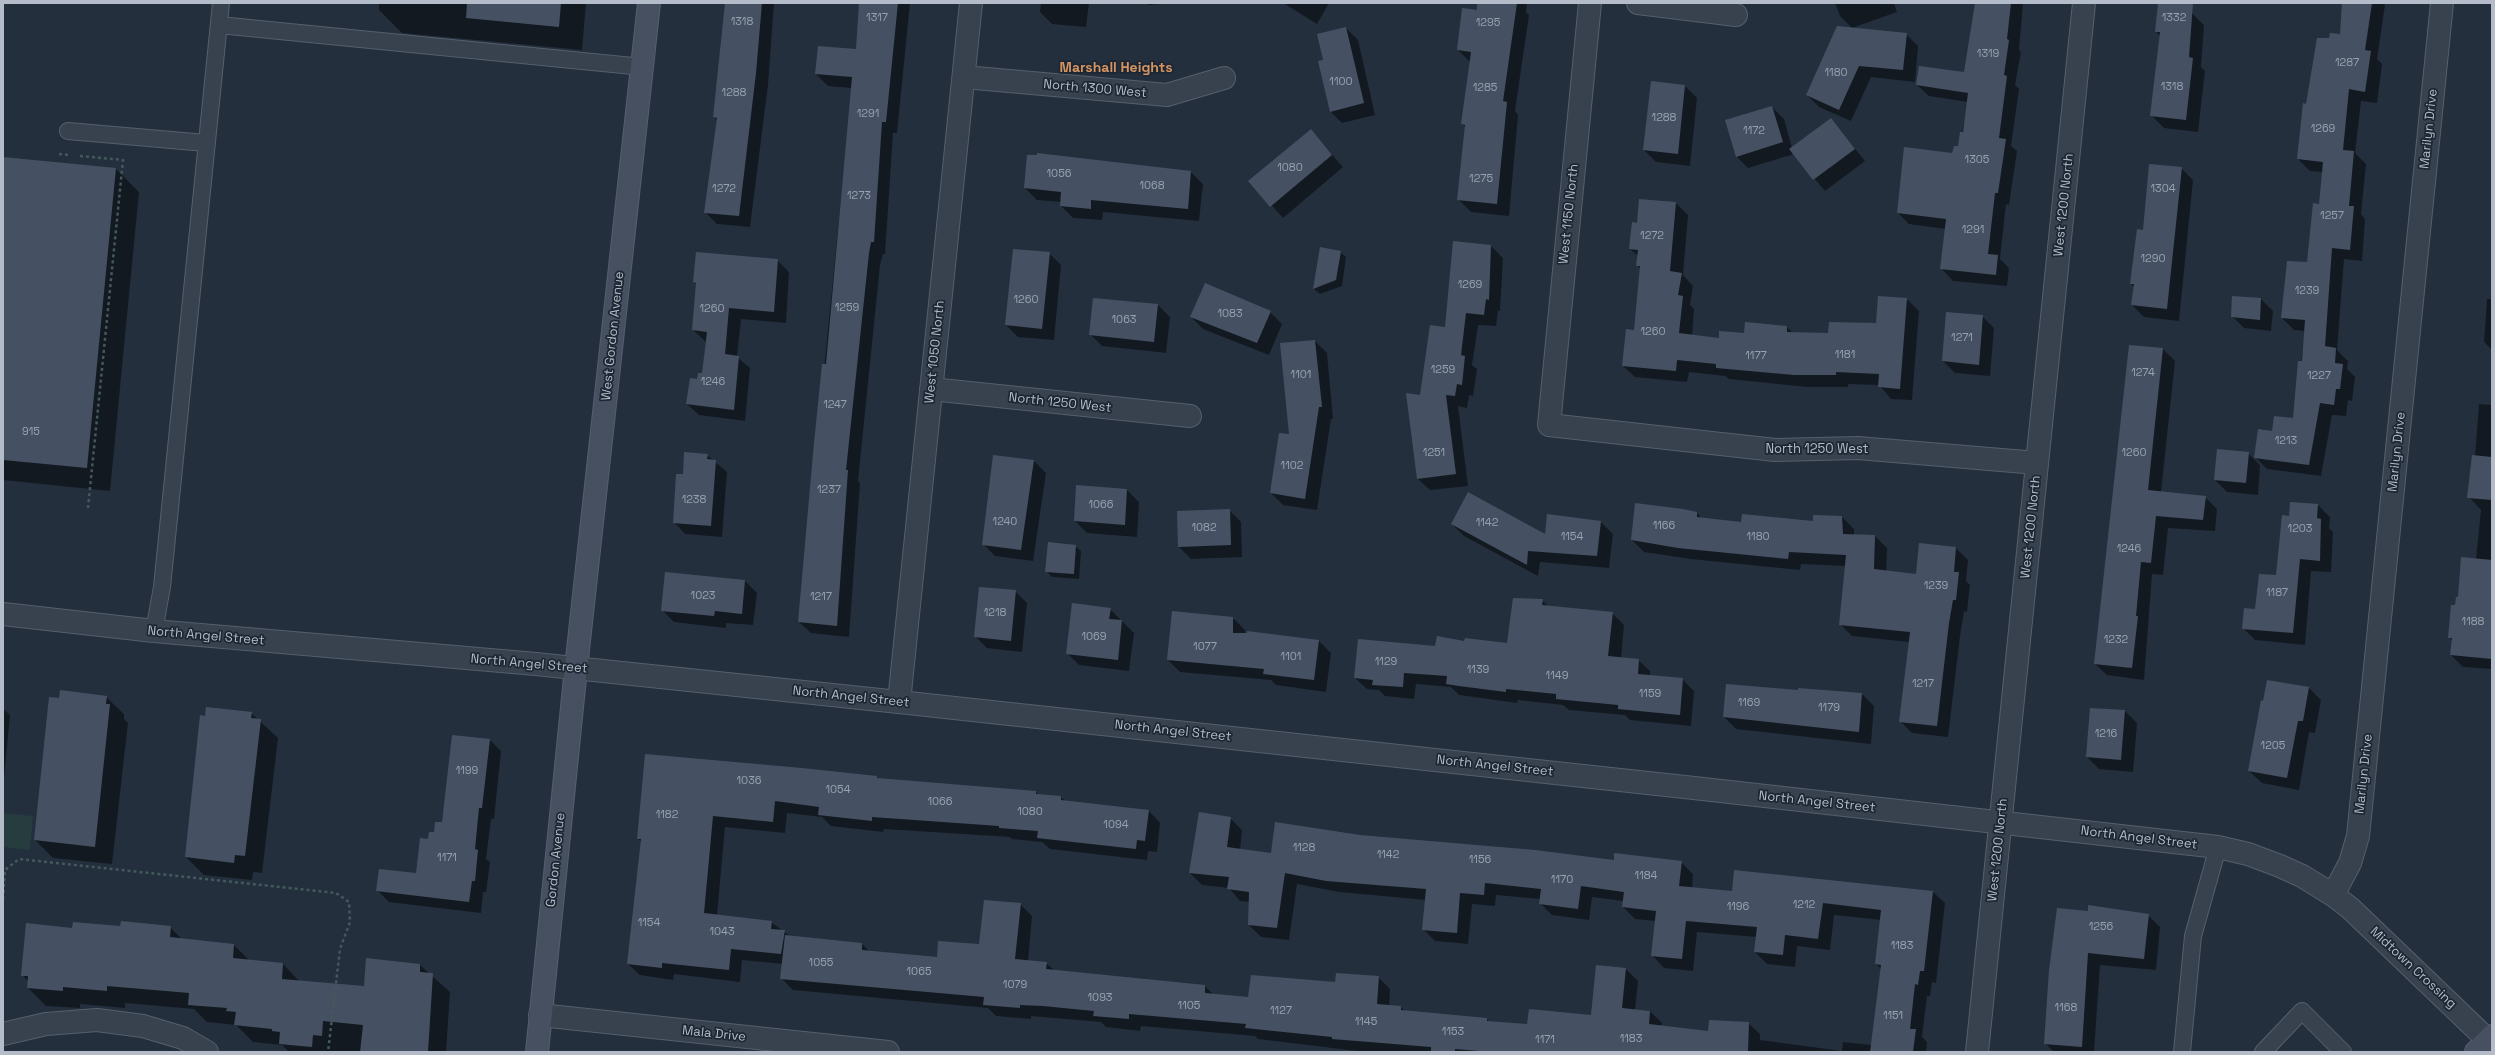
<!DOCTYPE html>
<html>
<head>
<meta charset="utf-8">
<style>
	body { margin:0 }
	#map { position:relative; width:2495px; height:1055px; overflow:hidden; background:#242f3e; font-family:"Space Grotesk",sans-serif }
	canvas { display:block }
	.frame { position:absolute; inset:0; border:4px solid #b4bcc9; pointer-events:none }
</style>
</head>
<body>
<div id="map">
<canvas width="2495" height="1055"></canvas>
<div class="frame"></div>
</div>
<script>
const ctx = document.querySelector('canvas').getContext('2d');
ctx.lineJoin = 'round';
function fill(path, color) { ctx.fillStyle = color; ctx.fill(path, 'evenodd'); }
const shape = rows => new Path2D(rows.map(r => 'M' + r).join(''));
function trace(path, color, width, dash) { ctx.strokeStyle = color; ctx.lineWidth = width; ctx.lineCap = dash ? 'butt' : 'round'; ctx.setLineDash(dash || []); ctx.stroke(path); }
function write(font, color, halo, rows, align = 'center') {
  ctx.font = font + ' "Space Grotesk",sans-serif'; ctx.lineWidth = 3.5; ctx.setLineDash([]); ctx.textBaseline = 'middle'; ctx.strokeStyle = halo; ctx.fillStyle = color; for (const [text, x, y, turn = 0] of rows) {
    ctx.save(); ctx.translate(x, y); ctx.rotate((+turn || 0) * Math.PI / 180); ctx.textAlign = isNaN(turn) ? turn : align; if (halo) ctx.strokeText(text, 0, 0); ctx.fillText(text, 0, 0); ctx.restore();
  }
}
fill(shape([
	[3,813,33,816,30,850,3,847]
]), '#263c3f');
fill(shape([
	[379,3,586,3,582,50,402,33,379,10],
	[726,3,774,3,768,85,750,227,717,224,705,212,718,121,714,117],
	[860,3,910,3,897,133,893,133,885,254,883,254,880,265,858,481,860,483,849,637,811,633,799,622,852,88,828,86,816,74,857,50],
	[1041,3,1089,3,1086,27,1052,24,1040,12],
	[1147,3,1169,3,1149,5],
	[1283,3,1329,3,1317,24],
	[1478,3,1527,3,1526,13,1529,15,1515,111,1518,115,1509,216,1471,212,1459,200,1466,128,1462,124,1470,62,1458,50,1477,11],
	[1835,3,1894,3,1897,12,1852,28,1840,16],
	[1976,3,2023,3,2019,50,2021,52,2015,85,2019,89,2011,146,2017,151,2009,205,2006,204,2000,259,2009,268,2007,286,1953,281,1942,269,1946,229,1909,224,1898,213,1959,148,1968,102,1929,96,1917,85,1965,73],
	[2339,3,2382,3,2385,5,2377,59,2382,64,2377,103,2361,101,2355,153,2366,164,2361,214,2365,219,2362,261,2344,259,2337,350,2348,361,2347,369,2355,377,2352,401,2348,400,2346,416,2332,415,2321,476,2267,469,2255,457,2273,432,2294,420,2305,331,2294,330,2282,318,2307,264,2320,205,2323,172,2310,171,2298,159,2307,105,2330,39,2341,35,2343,3],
	[2192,13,2204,25,2201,67,2205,71,2198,132,2164,128,2152,116,2160,36,2156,32],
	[1346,28,1358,40,1375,115,1342,123,1330,111,1324,61],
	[1906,34,1918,46,1915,82,1871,77,1851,121,1819,107,1807,95],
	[1685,86,1697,98,1690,166,1656,162,1644,150],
	[1772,107,1784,119,1792,148,1831,119,1865,161,1825,191,1794,154,1748,168,1736,156],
	[1310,130,1343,167,1283,218,1250,181],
	[3,158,116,169,139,192,110,491,3,480],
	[1095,162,1191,172,1203,184,1199,221,1103,212,1102,220,1073,218,1061,206,1061,202,1037,200,1025,188],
	[2181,168,2193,180,2179,321,2144,317,2132,305,2134,287,2131,284,2144,231],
	[1676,203,1688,215,1683,275,1693,286,1690,305,1694,309,1692,336,1720,339,1787,327,1793,333,1829,334,1877,324,1879,297,1907,299,1919,311,1912,400,1891,399,1879,385,1848,384,1848,387,1807,387,1729,379,1725,376,1689,372,1687,382,1635,377,1623,366,1635,331,1641,269,1637,265,1638,256,1630,249,1638,224],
	[1491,246,1503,258,1500,311,1498,311,1496,326,1478,325,1472,365,1477,369,1473,396,1469,395,1467,408,1458,406,1468,486,1430,490,1418,479,1421,396,1446,328],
	[1321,249,1340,252,1346,257,1342,286,1320,294,1314,289],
	[1049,253,1061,265,1054,340,1018,337,1006,325],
	[777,260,789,272,786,323,741,319,737,357,750,368,745,421,699,415,687,404,702,375,706,342,693,330,697,285,694,282],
	[2492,295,2492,350,2484,342,2487,299,2492,299],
	[1094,299,1158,305,1170,317,1166,353,1102,346,1090,334],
	[2261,299,2273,311,2271,331,2244,328,2232,316],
	[1270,312,1282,324,1269,355,1203,329,1191,317],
	[1982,316,1994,328,1990,376,1955,373,1943,361],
	[1315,341,1327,353,1333,419,1331,419,1317,510,1283,505,1271,493,1290,436],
	[2163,349,2175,361,2161,492,2205,497,2217,509,2215,531,2168,528,2163,575,2152,574,2144,680,2107,675,2095,664],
	[2479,404,2492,405,2492,669,2463,667,2451,655,2453,641,2449,637,2456,606,2476,559,2481,510,2469,497,2475,456],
	[2248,453,2260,465,2258,495,2227,492,2215,480],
	[707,455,727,472,722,537,685,534,674,522,683,475],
	[1034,461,1046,473,1033,561,995,556,983,544],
	[1077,486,1127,490,1139,502,1137,537,1087,533,1075,521],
	[2318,505,2330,517,2329,528,2333,532,2331,572,2311,571,2305,645,2255,640,2243,628,2277,576,2289,517],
	[1229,510,1241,522,1242,557,1191,559,1179,547],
	[1697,513,1702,519,1742,523,1814,522,1842,517,1854,529,1854,535,1875,536,1887,548,1886,572,1917,575,1920,544,1956,548,1968,560,1966,581,1970,585,1967,612,1964,611,1960,636,1948,737,1912,733,1900,721,1909,642,1852,636,1840,624,1846,566,1801,564,1800,570,1691,559,1644,552,1632,540],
	[1601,522,1613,534,1609,568,1540,562,1538,576,1464,536,1452,524,1545,535],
	[1075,546,1081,551,1079,579,1052,577,1046,571],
	[745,581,757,593,753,625,726,623,726,628,674,622,662,610],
	[1015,591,1027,603,1022,652,987,648,975,636],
	[1542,600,1549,607,1612,613,1624,625,1621,658,1638,660,1650,671,1650,676,1682,679,1694,691,1691,726,1630,720,1625,715,1569,710,1563,705,1518,700,1517,703,1459,695,1451,687,1416,684,1414,699,1385,696,1379,690,1367,689,1355,678,1436,648,1465,642,1507,644],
	[1110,609,1134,633,1129,671,1079,665,1067,653],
	[1233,618,1245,630,1245,634,1319,641,1331,653,1326,692,1276,685,1271,680,1180,672,1168,660],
	[2309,688,2321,700,2315,733,2309,732,2299,790,2262,783,2249,771,2264,702],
	[1799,691,1862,694,1874,706,1871,744,1736,729,1724,717],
	[106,697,124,714,124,719,128,723,112,864,53,858,35,840,60,699],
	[3,709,10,715,3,789],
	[2125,711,2137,723,2133,772,2099,769,2087,757],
	[251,713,278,738,262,873,253,872,252,880,204,875,186,857,206,717],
	[490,740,501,751,494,819,491,819,486,859,490,862,486,892,483,892,481,913,389,902,377,890,417,874,429,840,443,823],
	[646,755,877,777,879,779,1036,792,1039,795,1061,797,1065,801,1149,811,1160,823,1157,852,1148,851,1147,860,1050,849,1042,842,1012,839,1010,837,884,829,883,832,831,826,822,817,787,813,785,833,725,827,717,915,771,922,790,936,862,944,870,952,938,958,980,945,1020,904,1032,916,1028,961,1046,963,1055,971,1205,986,1214,995,1249,998,1378,977,1390,989,1389,1006,1401,1007,1405,1011,1487,1019,1491,1023,1528,1025,1592,1016,1626,969,1638,981,1635,1010,1650,1011,1662,1023,1661,1027,1709,1032,1748,1023,1760,1034,1760,1040,1842,1051,1843,1042,1872,1045,1882,970,1876,964,1881,920,1834,915,1830,950,1797,946,1795,967,1767,964,1755,952,1757,937,1697,932,1693,971,1664,968,1653,956,1656,921,1635,919,1623,907,1623,901,1592,897,1589,920,1552,915,1540,903,1541,899,1496,895,1495,906,1472,904,1468,944,1435,941,1423,929,1426,900,1339,892,1297,884,1289,940,1261,937,1249,925,1250,902,1240,901,1229,888,1202,885,1190,873,1230,818,1242,830,1240,850,1272,854,1360,836,1615,861,1681,862,1693,874,1692,889,1733,892,1933,892,1945,903,1936,983,1932,982,1930,996,1927,996,1922,1037,1927,1042,1926,1052,1365,1052,1258,1039,1255,1036,1141,1026,1140,1031,1106,1027,1101,1022,1031,1016,1031,1019,996,1016,988,1008,793,990,781,978,783,964,742,960,740,982,674,974,673,980,640,975,628,964,642,842,638,839],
	[2089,912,2148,915,2160,927,2156,970,2100,965,2094,1052,2054,1052,2046,1044],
	[121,927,170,927,182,939,234,945,250,961,283,964,300,982,365,987,420,965,450,992,446,1052,289,1052,282,1045,253,1042,236,1025,207,1022,194,1009,125,1003,125,1008,80,1004,80,1008,46,1006,28,988,28,981,22,975,73,929]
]), '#0007');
fill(shape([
	[467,3,561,3,559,27,466,18],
	[725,3,762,3,756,73,739,216,704,213,717,118,713,117],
	[859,3,898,3,886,122,882,122,874,242,871,242,869,253,846,470,848,470,837,626,798,622,814,443,822,364,826,364,852,77,815,74,818,46,856,49],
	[1477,3,1517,3,1503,101,1507,102,1497,204,1457,200,1465,125,1461,124,1471,52,1457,50,1462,8,1477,10],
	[1975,3,2011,3,2007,39,2009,40,2004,75,2007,76,1999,138,2006,139,1998,193,1995,193,1988,254,1998,255,1996,275,1940,269,1946,219,1897,213,1904,147,1952,153,1954,146,1958,146,1960,132,1963,132,1968,93,1916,85,1919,66,1964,72],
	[2158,3,2193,3,2189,57,2193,58,2186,120,2150,116,2160,32,2155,32],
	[2342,3,2372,3,2365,50,2371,51,2365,92,2349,89,2343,150,2354,151,2349,206,2354,206,2350,250,2332,248,2325,346,2336,348,2335,363,2343,364,2340,389,2336,389,2334,405,2320,403,2309,465,2254,458,2258,429,2272,431,2274,416,2293,418,2298,361,2302,361,2305,320,2281,318,2287,261,2307,262,2313,203,2319,204,2323,162,2297,159,2303,103,2306,104,2317,38,2329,38,2330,33,2340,34],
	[1837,26,1907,33,1903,70,1859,66,1839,110,1806,95],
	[1346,27,1364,103,1330,112,1318,61,1323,60,1317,34],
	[1651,81,1685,85,1678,154,1643,150],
	[1772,106,1783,142,1736,157,1725,120],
	[1831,118,1855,149,1813,180,1789,149],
	[1311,129,1332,155,1270,207,1248,181],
	[1037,153,1191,171,1188,209,1091,200,1091,209,1060,206,1061,192,1024,188,1027,155,1037,155],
	[3,157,116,168,87,468,3,460],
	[2149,164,2182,167,2167,309,2131,305,2134,284,2130,284,2137,229,2143,230],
	[1639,199,1676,202,1670,271,1682,273,1678,295,1683,296,1679,333,1719,338,1719,331,1744,333,1745,322,1787,326,1787,332,1828,333,1829,322,1876,323,1878,296,1907,298,1900,389,1878,387,1879,374,1836,372,1836,375,1794,375,1716,368,1716,364,1677,360,1676,371,1622,366,1626,329,1634,330,1640,266,1636,266,1638,250,1629,249,1632,222,1637,223],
	[1453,241,1491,245,1489,300,1486,299,1484,315,1466,313,1461,355,1465,356,1462,385,1457,384,1455,396,1446,395,1456,474,1417,479,1406,393,1420,395,1430,325,1445,327],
	[1320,247,1341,251,1336,280,1313,289],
	[1013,249,1050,252,1042,329,1005,325],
	[696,252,778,259,774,312,729,308,725,354,739,356,734,410,686,404,690,378,697,379,698,373,702,373,707,332,692,330,696,283,693,282],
	[1205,283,1271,311,1257,343,1190,317],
	[2232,296,2261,298,2260,320,2231,317],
	[1093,298,1158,304,1154,342,1089,335],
	[1946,312,1983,315,1979,365,1942,361],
	[1315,340,1322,407,1319,407,1305,499,1270,493,1279,433,1289,434,1280,343],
	[2129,345,2163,348,2148,490,2206,496,2203,520,2156,516,2151,563,2141,562,2136,616,2138,616,2132,668,2094,664],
	[2217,449,2249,452,2246,483,2214,480],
	[684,452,708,454,707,459,716,460,711,526,673,523,676,474,683,474],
	[993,455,1034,460,1021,550,982,545],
	[2472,455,2492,457,2492,500,2467,498],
	[1076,485,1127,489,1125,525,1074,521],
	[1468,492,1545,534,1547,514,1601,521,1597,556,1528,551,1527,565,1451,524],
	[2290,502,2318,504,2317,518,2321,519,2320,561,2300,559,2293,633,2242,629,2244,608,2255,609,2259,574,2276,575,2282,515,2289,516],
	[1635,503,1683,509,1697,512,1697,517,1741,522,1742,514,1813,521,1813,515,1842,516,1843,534,1875,535,1874,569,1916,574,1919,543,1956,547,1954,572,1959,572,1956,600,1953,600,1949,623,1937,726,1899,722,1910,632,1839,625,1846,555,1789,552,1788,559,1678,548,1631,540],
	[1230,509,1231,545,1178,547,1177,511],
	[1048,542,1076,545,1074,574,1045,572],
	[2461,557,2492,560,2492,659,2450,655,2452,638,2448,638,2451,605,2455,605,2456,597,2458,597],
	[665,572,745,580,742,614,715,611,714,616,661,611],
	[979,587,1016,590,1011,641,974,637],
	[1513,598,1543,599,1542,605,1613,612,1608,656,1639,659,1638,674,1683,678,1680,715,1618,709,1618,705,1556,699,1556,694,1506,689,1506,692,1459,686,1446,684,1447,676,1404,673,1403,687,1372,685,1373,680,1354,678,1358,639,1435,646,1437,636,1464,641,1465,638,1507,643],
	[1072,603,1111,608,1109,619,1122,620,1118,660,1066,654],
	[1172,611,1233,617,1233,633,1247,633,1247,631,1319,640,1314,680,1263,674,1264,669,1167,660],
	[2267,680,2309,687,2303,721,2298,721,2287,778,2248,771,2261,700,2263,701],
	[1726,684,1798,690,1798,688,1862,693,1859,732,1723,717],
	[60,690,107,696,106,704,110,704,95,847,34,840,49,697,59,698],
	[206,707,252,712,251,718,261,719,245,856,235,855,234,863,185,857,200,715,205,716],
	[2090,708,2125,710,2121,760,2086,757],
	[452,735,490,739,482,808,479,808,475,849,478,850,475,881,472,881,469,902,376,891,379,869,416,873,420,838,428,839,429,832,434,832,435,822,442,822],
	[645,754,802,768,877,776,877,778,1036,791,1036,794,1061,796,1061,800,1149,810,1145,841,1137,840,1136,849,1037,838,1038,831,999,828,999,826,872,817,872,821,818,815,819,807,775,801,773,822,713,816,704,913,772,921,771,929,785,930,781,954,731,949,729,970,662,963,662,968,627,964,641,839,637,839],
	[1199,812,1231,817,1227,847,1271,853,1275,822,1360,835,1535,850,1614,860,1614,853,1682,861,1679,886,1732,891,1734,870,1933,891,1924,971,1920,971,1918,985,1915,984,1910,1029,1916,1029,1913,1052,1870,1052,1881,965,1875,964,1881,910,1823,903,1818,939,1785,935,1783,955,1754,952,1757,927,1686,921,1682,959,1651,956,1656,911,1622,907,1624,892,1581,886,1578,909,1539,904,1541,889,1485,883,1484,895,1460,893,1457,933,1422,930,1426,889,1326,881,1285,873,1277,928,1248,925,1249,892,1227,889,1229,877,1189,873],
	[984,900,1021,903,1015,959,1047,962,1046,969,1205,985,1205,993,1248,997,1251,975,1335,982,1336,973,1379,976,1377,1004,1401,1006,1401,1010,1487,1018,1487,1021,1527,1024,1529,1009,1591,1015,1596,965,1626,968,1622,1008,1650,1011,1649,1024,1708,1031,1709,1020,1749,1022,1748,1052,1491,1052,1455,1049,1455,1052,1444,1052,1431,1051,1431,1047,1332,1039,1332,1037,1245,1028,1246,1024,1129,1014,1129,1019,1093,1016,1094,1011,1043,1006,1020,1005,1020,1008,983,1005,984,997,780,979,785,935,862,943,862,950,937,957,938,941,979,944],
	[2088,905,2149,914,2144,959,2088,953,2082,1047,2044,1044,2049,970,2057,908,2088,911],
	[121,921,171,926,170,937,234,944,233,958,283,963,282,979,364,986,366,958,420,964,420,972,433,973,428,1052,360,1052,363,1025,323,1021,322,1036,313,1035,312,1047,279,1044,280,1032,272,1031,272,1029,234,1025,236,1012,226,1011,227,1008,188,1005,189,993,107,986,107,991,63,987,63,991,27,988,28,976,21,976,26,923,72,928,73,922,120,926]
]), '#455162');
const service = shape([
	[219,25,643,67],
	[68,131,206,143],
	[154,631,162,587,221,3],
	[2182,1052,2193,936,2218,847],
	[2263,1052,2302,1011,2343,1052]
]);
const minor = shape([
	[1590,3,1549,425,1775,450,1858,448,2037,463],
	[1638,3,1736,15],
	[964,77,1167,95,1224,78],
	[931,389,1190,416],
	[899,702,971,3],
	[2333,895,2350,863,2358,836,2442,3],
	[540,1015,888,1052],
	[3,1034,46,1024,97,1020,143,1026,183,1038,207,1052],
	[1977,1052,2084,3]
]);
const tertiary = shape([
	[3,614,154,631,536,664,899,702,1694,788,2218,847,2248,854,2280,866,2302,876,2333,895,2350,908,2492,1044]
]);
const secondary = shape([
	[537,1052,576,668,649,3],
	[2476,1052,2492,1036]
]);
trace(service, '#565f6c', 18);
trace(minor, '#565f6c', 24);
trace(tertiary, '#565f6c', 24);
trace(secondary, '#565f6c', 24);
trace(shape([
	[59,154,69,155],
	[80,156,123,160,88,508],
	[3,899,5,870,19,859,336,893,349,902,350,922,340,949,328,1052]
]), '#44595c', 2.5, [3, 3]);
trace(service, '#38414e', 16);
trace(minor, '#38414e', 22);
trace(tertiary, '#38414e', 22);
trace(secondary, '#465061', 22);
write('11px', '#98a1af', null, [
	["1317",877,18],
	["1332",2174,18],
	["1318",742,22],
	["1295",1488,23],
	["1319",1988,54],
	["1287",2347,63],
	["1180",1836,73],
	["1100",1341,82],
	["1318",2172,87],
	["1285",1485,88],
	["1288",734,93],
	["1291",868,114],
	["1288",1664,118],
	["1269",2323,129],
	["1172",1754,131],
	["1305",1977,160],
	["1080",1290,168],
	["1056",1059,174],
	["1275",1481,179],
	["1068",1152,186],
	["1272",724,189],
	["1304",2163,189],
	["1273",859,196],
	["1257",2332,216],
	["1291",1973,230],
	["1272",1652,236],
	["1290",2153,259],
	["1269",1470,285],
	["1239",2307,291],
	["1260",1026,300],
	["1259",847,308],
	["1260",712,309],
	["1083",1230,314],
	["1063",1124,320],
	["1260",1653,332],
	["1271",1962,338],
	["1181",1845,355],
	["1177",1756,356],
	["1259",1443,370],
	["1274",2143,373],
	["1101",1301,375],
	["1227",2319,376],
	["1246",713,382],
	["1247",835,405],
	["915",31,432],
	["1213",2286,441],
	["1251",1434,453],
	["1260",2134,453],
	["1102",1292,466],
	["1237",829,490],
	["1238",694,500],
	["1066",1101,505],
	["1240",1005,522],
	["1142",1487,523],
	["1166",1664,526],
	["1082",1204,528],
	["1203",2300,529],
	["1154",1572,537],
	["1180",1758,537],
	["1246",2129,549],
	["1239",1936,586],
	["1187",2277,593],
	["1023",703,596],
	["1217",821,597],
	["1218",995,613],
	["1188",2473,622],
	["1069",1094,637],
	["1232",2116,640],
	["1077",1205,647],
	["1101",1291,657],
	["1129",1386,662],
	["1139",1478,670],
	["1149",1557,676],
	["1217",1923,684],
	["1159",1650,694],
	["1169",1749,703],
	["1179",1829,708],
	["1216",2106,734],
	["1205",2273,746],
	["1199",467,771],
	["1036",749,781],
	["1054",838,790],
	["1066",940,802],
	["1080",1030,812],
	["1182",667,815],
	["1094",1116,825],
	["1128",1304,848],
	["1142",1388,855],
	["1171",447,858],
	["1156",1480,860],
	["1184",1646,876],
	["1170",1562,880],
	["1212",1804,905],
	["1196",1738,907],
	["1154",649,923],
	["1256",2101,927],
	["1043",722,932],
	["1183",1902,946],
	["1055",821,963],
	["1065",919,972],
	["1079",1015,985],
	["1093",1100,998],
	["1105",1189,1006],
	["1168",2066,1008],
	["1127",1281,1011],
	["1151",1893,1016],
	["1145",1366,1022],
	["1153",1453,1032],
	["1183",1631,1039],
	["1171",1545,1040]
]);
write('13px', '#b4bcc9', '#1d2633', [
	["North 1300 West",1095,89,5],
	["Marilyn Drive",2429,129,-84],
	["West 1200 North",2064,205,-84],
	["West 1150 North",1569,214,-84],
	["West Gordon Avenue",613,336,-84],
	["West 1050 North",935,352,-84],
	["North 1250 West",1060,403,6],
	["North 1250 West",1817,449],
	["Marilyn Drive",2397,452,-84],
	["West 1200 North",2031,527,-84],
	["North Angel Street",206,636,5],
	["North Angel Street",529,664,5],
	["North Angel Street",851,697,6],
	["North Angel Street",1173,731,6],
	["North Angel Street",1495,766,6],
	["Marilyn Drive",2364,774,-84],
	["North Angel Street",1817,802,6],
	["North Angel Street",2139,838,7],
	["West 1200 North",1998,850,-84],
	["Gordon Avenue",556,860,-84],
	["Midtown Crossing",2413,968,43],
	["Mala Drive",714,1034,6]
]);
write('bold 14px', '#d59563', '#1d2633', [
	["Marshall Heights",1116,68]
]);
</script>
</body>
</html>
